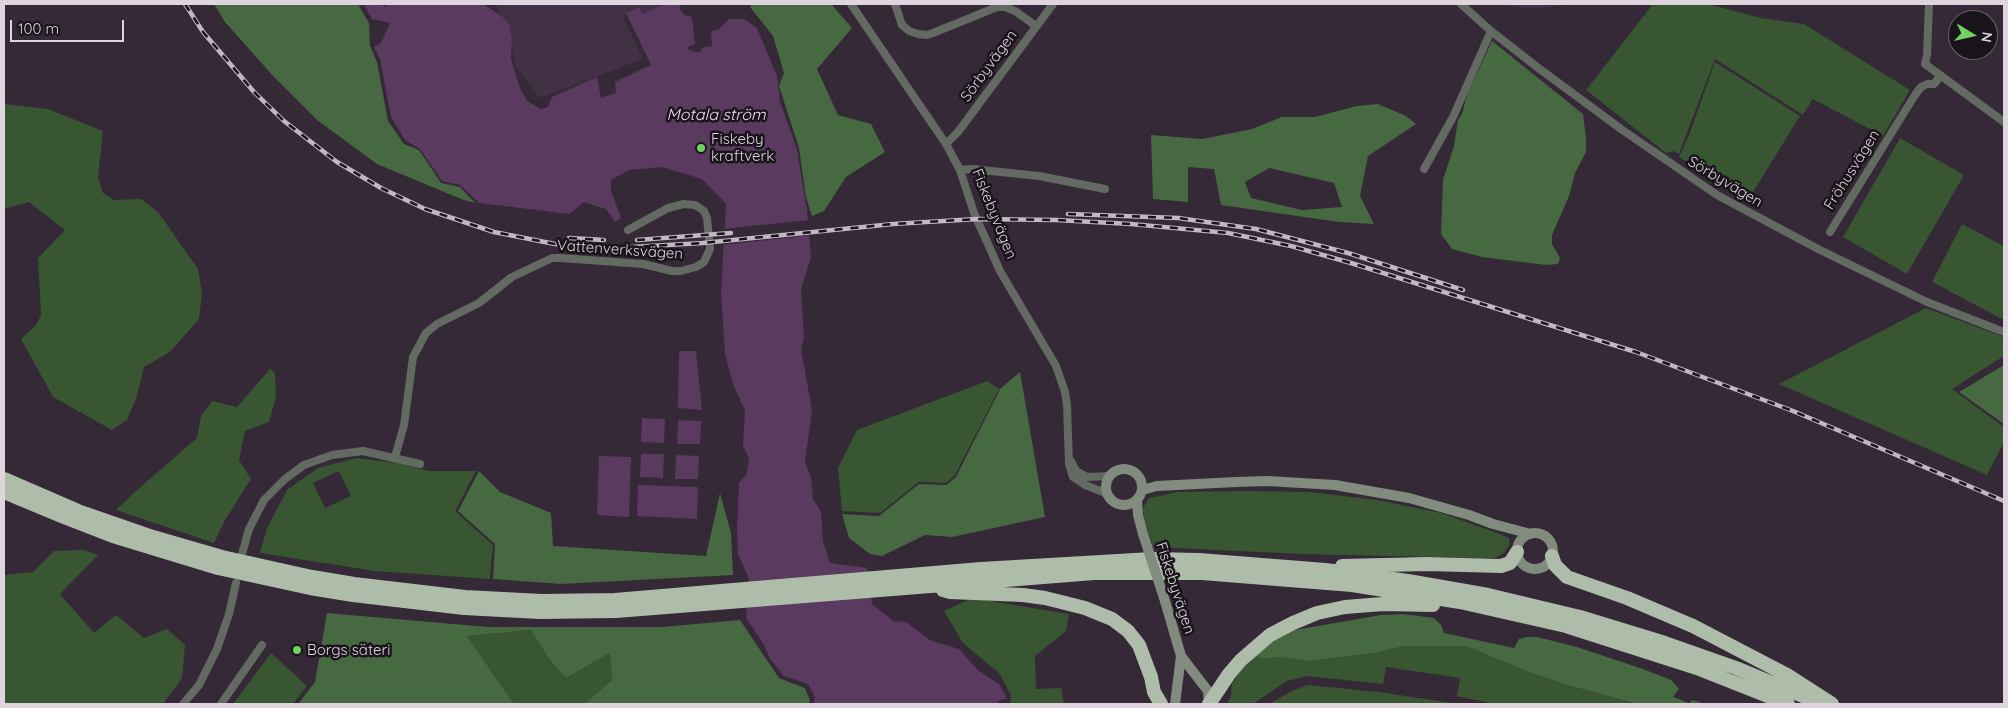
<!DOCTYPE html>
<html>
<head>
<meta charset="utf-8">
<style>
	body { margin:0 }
	#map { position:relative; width:2008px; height:708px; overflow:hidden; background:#352837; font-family:Quicksand,sans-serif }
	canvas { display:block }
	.frame { position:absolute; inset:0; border:5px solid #ded5df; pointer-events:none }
	.north { position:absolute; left:1948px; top:10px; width:50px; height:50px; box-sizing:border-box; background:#19131a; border:1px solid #686169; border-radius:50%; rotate:99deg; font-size:14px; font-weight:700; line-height:20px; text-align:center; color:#ded5df }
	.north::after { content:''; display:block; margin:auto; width:18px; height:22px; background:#70d35f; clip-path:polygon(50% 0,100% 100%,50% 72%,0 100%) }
	.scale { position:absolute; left:10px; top:20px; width:114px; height:22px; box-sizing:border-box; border:2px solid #ded5df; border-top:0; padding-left:6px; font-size:15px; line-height:18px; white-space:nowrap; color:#ded5df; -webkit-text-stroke:4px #19131a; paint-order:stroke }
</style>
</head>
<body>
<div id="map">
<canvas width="2008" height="708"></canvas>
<div class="frame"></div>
<div class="north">N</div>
<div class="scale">100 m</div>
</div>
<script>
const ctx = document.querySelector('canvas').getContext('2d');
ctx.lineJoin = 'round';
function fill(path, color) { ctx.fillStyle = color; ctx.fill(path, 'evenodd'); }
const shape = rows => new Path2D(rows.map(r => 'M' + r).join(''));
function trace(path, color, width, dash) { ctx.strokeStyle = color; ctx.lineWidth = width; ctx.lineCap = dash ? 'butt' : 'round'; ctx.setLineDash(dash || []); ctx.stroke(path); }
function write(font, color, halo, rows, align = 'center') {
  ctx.font = font + ' Quicksand,sans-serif'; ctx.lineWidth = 5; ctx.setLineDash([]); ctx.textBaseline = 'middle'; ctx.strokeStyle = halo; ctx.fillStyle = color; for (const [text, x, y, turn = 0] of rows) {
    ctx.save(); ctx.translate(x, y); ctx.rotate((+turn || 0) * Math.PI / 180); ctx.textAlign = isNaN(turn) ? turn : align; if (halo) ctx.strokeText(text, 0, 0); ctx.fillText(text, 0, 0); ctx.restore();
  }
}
fill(shape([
	[495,4,669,4,643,13,639,9,623,17,643,59,540,98,516,67,508,26],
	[1501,4,1573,4,1542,8,1523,8]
]), '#423044');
fill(shape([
	[1653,4,1708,4,1761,18,1804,24,1910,90,1883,136,1813,99,1803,115,1715,59,1679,154,1673,151,1666,153,1586,90],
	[1715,62,1800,116,1748,200,1679,157,1689,135],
	[4,104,48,109,103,131,98,177,103,193,114,200,141,199,158,212,198,269,202,294,199,319,170,352,144,367,136,399,127,420,112,430,53,397,21,339,36,325,41,315,38,258,65,230,29,202,4,209],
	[1900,138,1964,175,1907,274,1843,237],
	[1962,224,2004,246,2004,320,1932,282],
	[1926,308,2004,337,2004,356,1952,389,2004,427,2004,442,1987,475,1779,384],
	[270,369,275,373,276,397,269,422,245,431,239,460,251,479,225,520,214,543,116,510,137,490,197,438,201,416,212,401,237,407],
	[987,381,999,389,955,475,946,483,919,482,880,513,842,511,838,468,857,430],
	[356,458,398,463,429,471,476,471,455,511,493,545,490,579,375,571,260,553,267,528,287,490,318,468],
	[339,471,351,496,325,508,313,483],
	[1246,491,1310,492,1377,500,1441,513,1500,534,1509,538,1509,545,1504,553,1495,558,1481,558,1302,554,1153,547,1144,518,1143,508,1149,498,1177,492],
	[84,550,98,555,60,594,94,633,116,615,144,638,167,629,185,645,182,678,163,704,4,704,4,575,33,572,54,551],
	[972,598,1069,614,1066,631,1035,656,1036,689,1061,688,1064,704,1010,704,1011,695,999,673,963,643,944,611],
	[532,630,549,659,566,678,610,653,612,680,584,704,514,704,467,636],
	[1403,645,1466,646,1526,671,1567,685,1638,704,1495,704,1457,696,1460,678,1386,667,1383,684,1307,676,1287,681,1253,704,1227,704,1231,695,1232,684,1237,675,1254,656,1267,659,1279,657,1308,661,1375,653],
	[271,653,307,686,293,704,233,704],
	[1308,685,1379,692,1459,704,1269,704,1292,691]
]), '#375631');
fill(shape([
	[214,4,361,4,359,6,369,23,370,46,377,62,388,121,404,144,419,150,441,183,460,187,475,203,461,199,377,164,317,120,274,77,225,22],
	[752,4,831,4,852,28,817,69,838,115,871,124,885,152,846,177,824,211,812,216,806,197,799,148,779,86,784,73,773,36,750,7],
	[1492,41,1583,114,1586,138,1586,152,1575,173,1569,196,1552,235,1552,244,1560,258,1558,264,1546,265,1482,257,1452,249,1441,234,1443,180,1454,146,1458,120,1462,114,1467,95],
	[1378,104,1406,116,1416,124,1368,156,1360,196,1374,224,1339,222,1221,205,1214,169,1188,167,1188,202,1153,199,1151,135,1202,139,1252,129,1282,117,1315,117,1357,106],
	[1269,168,1334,183,1342,207,1302,210,1251,198,1245,182],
	[2004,365,2004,424,1959,392],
	[1020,372,1045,517,952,537,925,535,882,556,870,554,849,538,842,514,879,516,919,484,946,485,956,477,1000,389],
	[479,471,500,492,551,513,553,546,706,556,720,493,731,533,733,575,561,584,493,579,495,544,458,511],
	[327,613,488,627,662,627,740,620,779,678,805,688,810,701,809,704,584,704,612,680,610,653,566,678,549,659,531,630,467,636,514,704,298,704,315,682],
	[1403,614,1434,618,1441,625,1444,633,1514,648,1519,639,1526,637,1537,637,1577,647,1643,669,1671,680,1679,689,1673,697,1689,703,1693,700,1704,704,1638,704,1567,685,1526,671,1466,646,1403,646,1375,653,1308,661,1279,657,1267,659,1254,656,1280,636,1295,630,1381,615]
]), '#476941');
fill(shape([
	[365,4,381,4,386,7,386,4,483,4,502,16,509,25,512,40,511,59,520,88,527,101,541,109,548,107,552,97,597,77,601,98,616,93,615,82,651,65,626,13,639,7,642,14,664,4,681,4,679,8,684,15,692,17,695,44,688,47,689,50,696,52,700,52,703,47,712,46,711,31,718,30,729,19,744,19,757,28,777,76,780,102,797,149,807,211,811,257,801,289,804,338,801,349,812,410,805,462,811,477,813,499,821,512,823,541,830,563,867,568,872,604,893,621,906,622,930,640,959,649,978,670,999,684,1007,698,998,701,998,704,813,704,815,697,808,684,784,676,770,659,764,645,746,618,749,579,738,554,737,527,739,483,747,473,749,459,743,445,745,411,733,384,725,354,721,293,726,204,702,179,662,167,629,170,611,180,611,191,621,218,615,222,606,209,584,202,569,214,479,203,460,185,442,181,420,149,405,140,391,117,380,59,374,47,381,43,390,23,372,19,364,5],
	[679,351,696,351,702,410,678,408],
	[642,418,665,419,664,443,641,442],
	[678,420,701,421,700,444,677,444],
	[641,454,664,454,663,478,640,477],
	[676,455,699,456,698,479,675,479],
	[599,456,631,457,629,517,597,515],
	[638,485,698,487,697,519,637,516]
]), '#5a3a5f');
fill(shape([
	[810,220,812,235,721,245,722,229]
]), '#352837');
trace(shape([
	[851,4,946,144,960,170,974,213,1000,271,1056,366,1065,392,1067,405,1069,464,1073,477,1085,485,1108,494],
	[895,4,902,25,909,31,918,34,927,35,933,33,997,7,1005,7,1015,11,1036,26],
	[1461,4,1491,31,1537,67,1621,129,1717,195,1820,250,1927,302,2004,332],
	[1929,4,1927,55,1925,64,2004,122],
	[946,144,958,132,1053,4],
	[1424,169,1453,117,1491,31],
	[960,170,972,169,1039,176,1105,189],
	[1830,232,1915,95,1921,87,1927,84,1934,84,1940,76],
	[395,457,404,425,413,357,426,333,437,324,479,303,512,277,552,258,561,258,643,264,672,271,681,271,696,267,704,262,710,249,707,218,704,211,695,205,684,204,668,208,628,230],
	[1071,461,1076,471,1087,477,1110,476],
	[242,554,249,529,264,500,285,479,304,465,332,455,363,451,420,464],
	[183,704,199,685,217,649,229,614,236,583],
	[221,704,262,645]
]), '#636a62', 8);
trace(shape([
	'1106 487a18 18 0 1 1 36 0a18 18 0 1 1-36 0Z',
	[1142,490,1157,486,1236,482,1267,481,1335,485,1409,498,1469,515,1493,524,1531,534],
	[1137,500,1138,515,1143,534],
	'1517 551a18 18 0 1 1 36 0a18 18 0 1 1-36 0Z',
	[1165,601,1181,656,1175,704],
	[1181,656,1208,691,1209,704]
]), '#818c7f', 10);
trace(shape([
	[4,479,78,511,153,537,222,557,312,577,354,584,465,597,542,601,615,600,981,569,1152,559,1199,560,1325,570,1408,581,1488,595,1580,617,1665,643,1736,668,1822,704],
	[4,492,64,517,113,536,218,568,310,588,353,595,464,608,540,612,616,611,1094,573,1202,573,1352,585,1460,602,1566,626,1697,668,1788,704],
	[1552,556,1555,565,1567,577,1627,598,1693,626,1787,675,1832,704],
	[1342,566,1427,564,1501,566,1510,563,1517,552],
	[943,590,950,592,1023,595,1045,598,1085,608,1112,619,1128,631,1139,645,1151,677,1154,692,1161,704],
	[1209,704,1229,674,1241,660,1270,635,1293,623,1317,613,1345,607,1383,604,1433,605]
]), '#adbda9', 14);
const rail = shape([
	[185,4,203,32,254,92,284,121,337,162,381,188,425,209,494,232,555,244,614,248,703,243,893,224,977,219,1056,220,1131,224,1228,233,1291,246,1351,263,1636,352,1793,411,2004,501],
	[1068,214,1178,218,1256,229,1348,253,1463,290],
	[569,238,604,240],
	[637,240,731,233]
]);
trace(rail, '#c2b8c3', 4.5);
trace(rail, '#19131a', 2.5, [8]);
trace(shape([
	[1143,534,1165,601]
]), '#818c7f', 10);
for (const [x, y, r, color] of [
	[701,148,5,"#70d35f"],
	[297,650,5,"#70d35f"]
]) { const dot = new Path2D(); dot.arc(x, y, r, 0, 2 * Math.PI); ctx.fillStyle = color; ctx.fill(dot); trace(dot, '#19131a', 2); }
write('15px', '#ded5df', '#19131a', [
	["Sörbyvägen",989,66,-54],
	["Fröhusvägen",1852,170,-58],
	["Sörbyvägen",1725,182,31],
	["Fiskebyvägen",994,214,68],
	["Vattenverksvägen",620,250,4],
	["Fiskebyvägen",1175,588,72]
]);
write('15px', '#ded5df', '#19131a', [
	["Fiskeby",711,139],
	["kraftverk",711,156],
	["Borgs säteri",307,650]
], 'left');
write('italic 16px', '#f8d6fc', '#19131a', [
	["Motala ström",716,115]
]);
</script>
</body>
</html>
